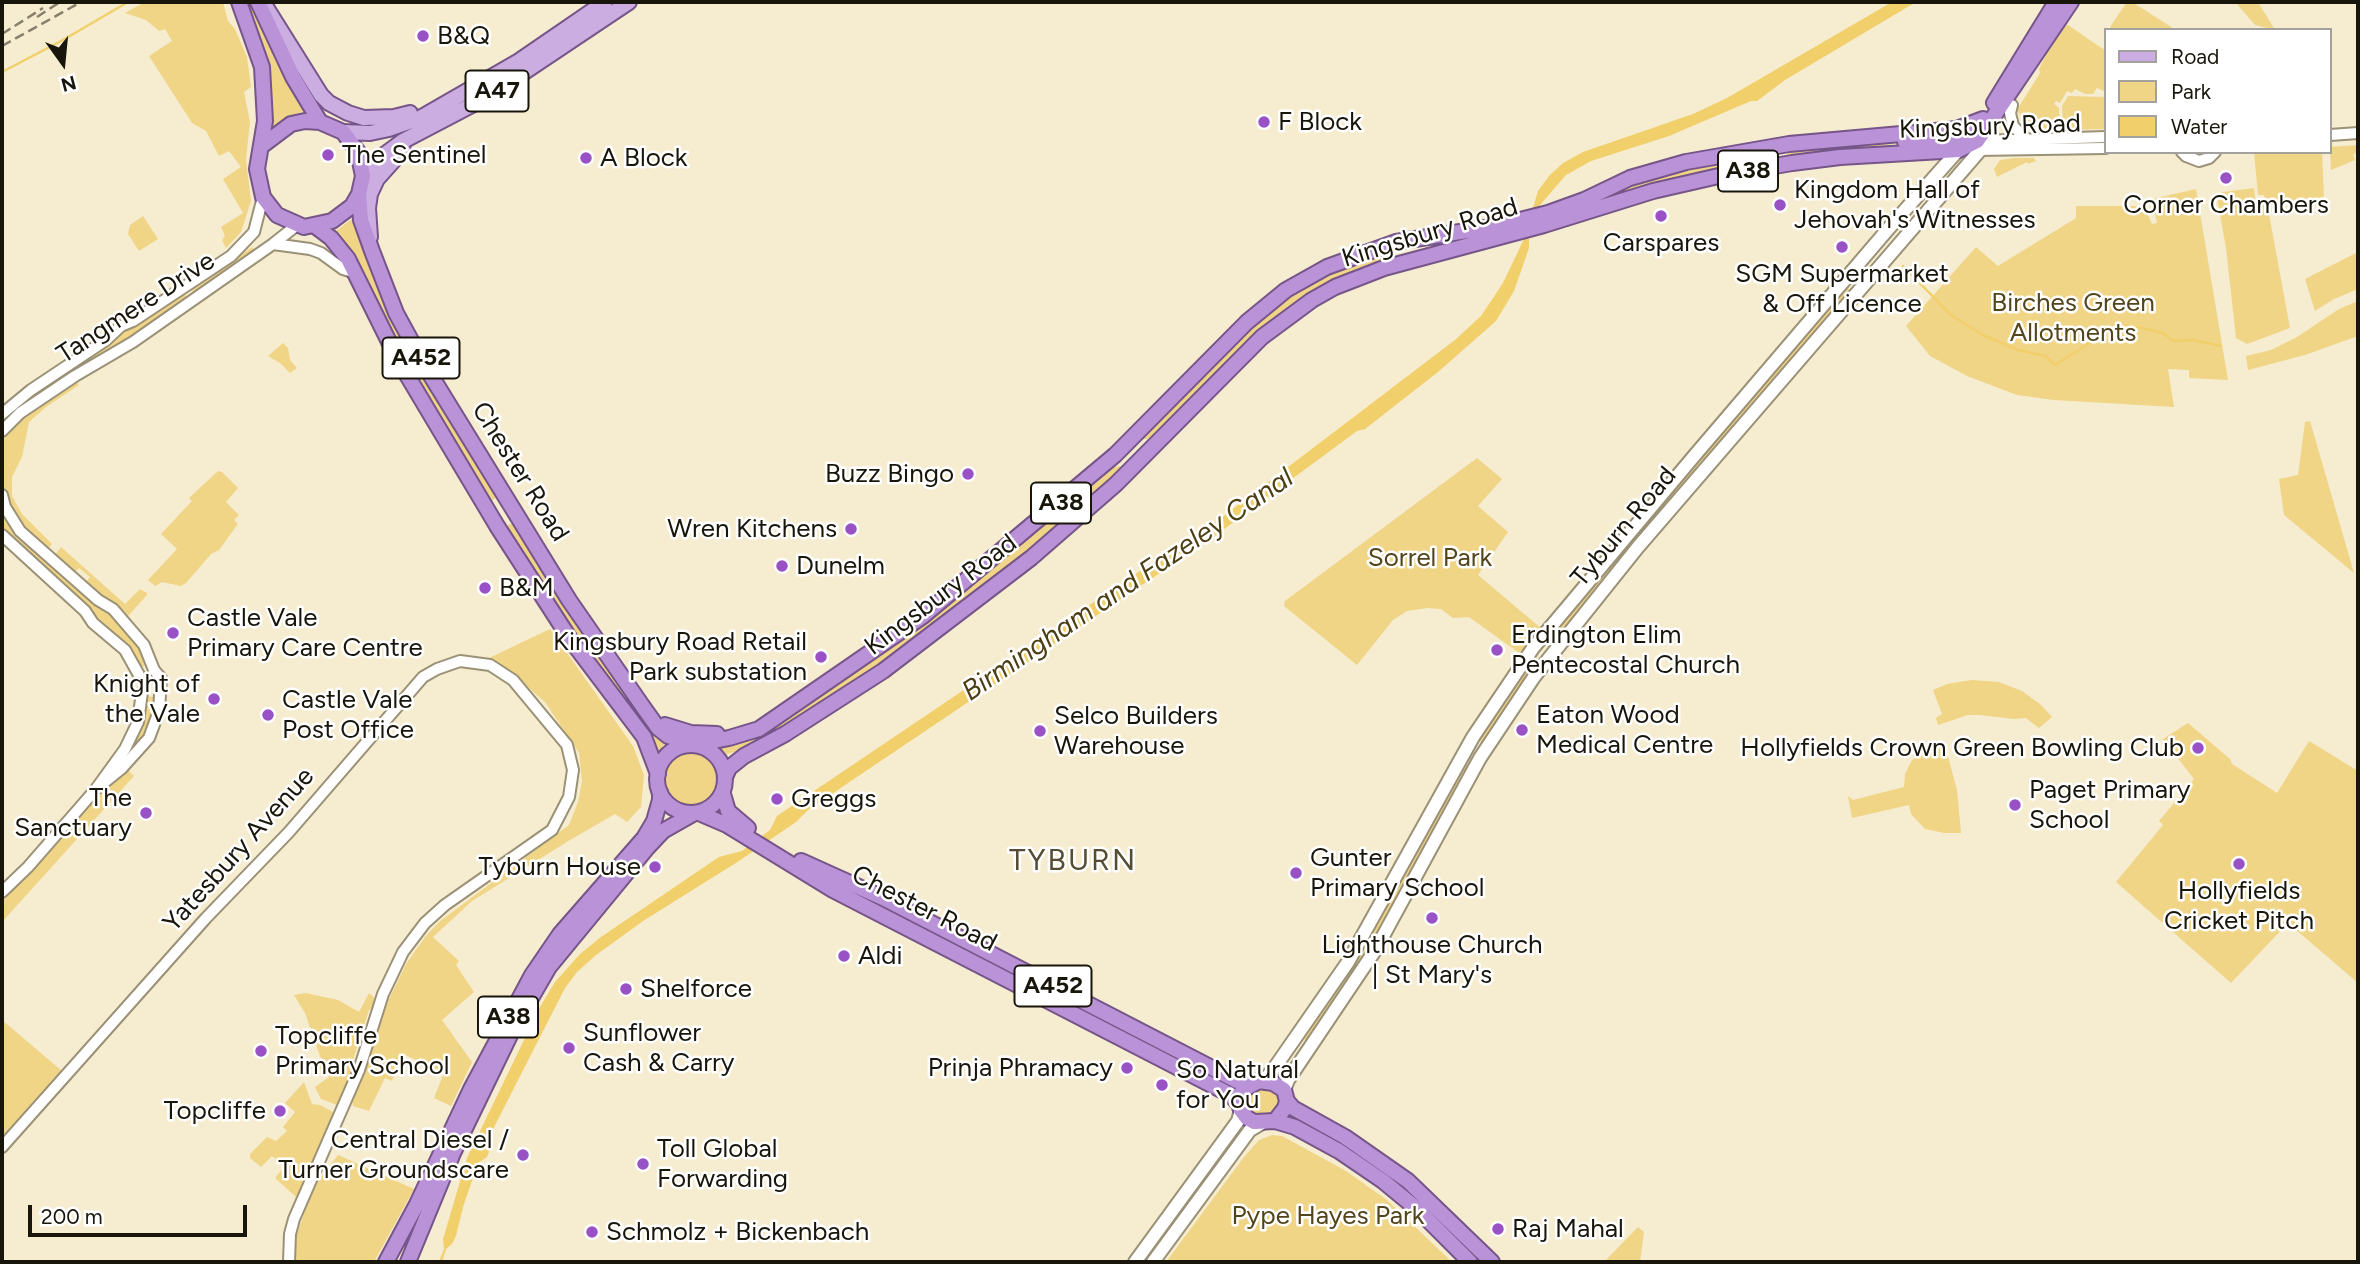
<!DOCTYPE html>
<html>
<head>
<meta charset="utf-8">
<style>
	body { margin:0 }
	#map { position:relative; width:2360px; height:1264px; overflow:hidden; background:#f6eccf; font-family:Figtree,sans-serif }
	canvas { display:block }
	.frame { position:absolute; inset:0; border:4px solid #18150a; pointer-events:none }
	.legend { position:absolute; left:2104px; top:28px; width:228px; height:126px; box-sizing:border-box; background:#fff; border:2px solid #a3a19d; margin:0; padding:9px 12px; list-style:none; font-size:21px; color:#18150a }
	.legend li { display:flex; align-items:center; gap:14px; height:35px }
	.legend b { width:35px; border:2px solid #a3a19d }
	.north { position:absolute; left:28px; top:28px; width:70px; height:70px; -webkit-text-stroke:5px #fff; paint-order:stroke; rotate:165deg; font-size:19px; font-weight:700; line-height:28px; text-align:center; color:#18150a }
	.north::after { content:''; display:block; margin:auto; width:24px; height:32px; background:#18150a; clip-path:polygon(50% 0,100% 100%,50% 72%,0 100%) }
	.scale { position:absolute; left:28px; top:1205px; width:219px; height:32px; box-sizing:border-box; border:4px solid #18150a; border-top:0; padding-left:9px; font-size:21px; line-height:24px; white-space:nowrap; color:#18150a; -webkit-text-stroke:5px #fff; paint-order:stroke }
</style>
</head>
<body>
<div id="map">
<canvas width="2360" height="1264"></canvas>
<div class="frame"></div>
<ul class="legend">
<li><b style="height:9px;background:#cbade1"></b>Road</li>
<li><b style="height:19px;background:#f0d587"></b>Park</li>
<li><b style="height:19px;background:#f1cf6a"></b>Water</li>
</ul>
<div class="north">N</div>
<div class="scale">200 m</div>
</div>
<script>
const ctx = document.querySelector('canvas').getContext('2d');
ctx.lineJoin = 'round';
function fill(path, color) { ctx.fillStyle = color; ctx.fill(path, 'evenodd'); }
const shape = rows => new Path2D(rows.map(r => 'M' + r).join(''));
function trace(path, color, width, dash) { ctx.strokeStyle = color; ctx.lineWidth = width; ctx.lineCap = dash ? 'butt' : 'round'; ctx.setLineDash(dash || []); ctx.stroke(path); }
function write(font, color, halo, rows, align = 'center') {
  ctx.font = font + ' Figtree,sans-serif'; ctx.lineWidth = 5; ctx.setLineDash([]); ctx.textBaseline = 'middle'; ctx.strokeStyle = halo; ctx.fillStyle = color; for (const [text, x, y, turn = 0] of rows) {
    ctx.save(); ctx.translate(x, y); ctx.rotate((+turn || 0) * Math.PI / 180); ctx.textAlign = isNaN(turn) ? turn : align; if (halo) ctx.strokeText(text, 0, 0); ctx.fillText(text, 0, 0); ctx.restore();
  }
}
fill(shape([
	[145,2,223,2,228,21,235,29,247,57,251,87,244,92,250,122,246,159,251,201,241,232,226,248,222,240,225,236,221,227,243,213,223,179,241,167,229,151,219,156,206,131,192,123,149,56,172,41,165,29,159,31,146,20,125,13],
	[242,2,251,2,277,63,305,110,272,127,272,88,267,62,259,37],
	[2127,2,2132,2,2176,30,2114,30,2110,27],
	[2235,2,2258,2,2275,30,2255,25],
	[2068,25,2106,51,2106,92,2097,88,2093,94,2085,94,2075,89,2072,93,2067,91,2060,103,2056,101,2054,104,2059,108,2060,130,2029,131,2017,110,2040,73,2039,69,2050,47,2064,26],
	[2068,96,2106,97,2106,129,2063,130,2062,106],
	[1841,143,1938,146,1790,159,1787,155,1787,150],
	[2358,145,2358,153,2353,154,2355,160,2331,170,2330,147],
	[2254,152,2322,152,2324,197,2267,203,2290,328,2247,344,2236,338,2226,248,2216,193,2254,188,2256,204,2265,202,2264,195,2258,195],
	[1754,157,1759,159,1754,164,1620,195,1617,192,1621,188,1664,174],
	[2015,158,2034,158,2036,161,2028,164,2027,162,1997,177,1994,169,2000,160],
	[2196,189,2228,380,2189,378,2189,370,2168,369,2174,407,2054,400,2017,395,1967,376,1930,356,1906,326,1976,247,1998,266,2076,218,2076,206,2144,206,2152,224,2157,223,2152,199],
	[357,215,435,390,497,497,488,503,384,323,359,261,336,231],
	[143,216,158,239,139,251,128,234,130,225],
	[252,247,257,253,197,294,190,290],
	[1393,250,1385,264,1337,281,1186,403,1153,435,1147,439,1142,439,1142,433,1263,315,1323,275],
	[2358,252,2358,289,2334,299,2315,311,2305,279],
	[1844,286,1848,287,1850,293,1659,515,1656,514,1654,511],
	[185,294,188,298,127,342,123,342,45,392,2,426,2,419,18,403,121,330],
	[2358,301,2358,336,2305,355,2248,370,2246,356,2271,350,2297,337,2339,309],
	[283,343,288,348,290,360,297,368,290,373,280,363,268,356],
	[75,380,79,385,46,407,29,422,22,457,12,477,12,496,22,514,52,544,48,549,44,548,19,525,5,495,2,481,4,439,16,420],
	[2310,421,2354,573,2284,515,2279,479,2298,475,2305,422],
	[1477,458,1502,479,1478,506,1508,532,1478,575,1542,629,1522,655,1469,617,1453,618,1441,609,1428,608,1407,611,1393,620,1357,665,1284,606,1285,601],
	[1120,466,1121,468,1093,498,1069,520,899,654,755,746,724,755,719,750,719,745,753,733,1085,487,1095,484,1114,467],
	[218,471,222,472,238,488,226,502,239,515,234,520,238,524,219,550,211,554,186,583,181,586,162,582,155,586,148,580,177,549,161,534,192,501,189,498],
	[2,506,6,516,113,614,139,645,148,665,137,668,108,632,2,530],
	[512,523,667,742,655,754,526,558,507,526],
	[1636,533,1639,536,1553,644,1548,643,1540,647],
	[61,547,125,604,140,589,147,593,147,595,128,616,123,616,85,583,90,577,79,568,74,573,55,555],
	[550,629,633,746,644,775,641,807,627,822,615,814,570,840,472,901,433,937,459,961,456,965,474,992,442,1020,472,1062,451,1106,434,1098,444,1073,403,1054,392,1081,385,1078,369,1111,353,1106,352,1096,379,1020,406,964,425,937,439,922,569,825,578,802,582,781,579,753,545,702,506,668,487,659],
	[1532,655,1540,660,1481,742,1478,740],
	[1972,680,1999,682,2022,691,2040,704,2052,717,2039,728,2026,718,2014,719,1980,715,1968,715,1938,725,1936,718,1942,714,1933,690,1947,684],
	[144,696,154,697,152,721,127,757],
	[2188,723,2230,759,2232,764,2277,793,2309,741,2358,771,2358,983,2288,923,2231,983,2116,882,2163,825,2159,821,2194,779,2163,739],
	[1944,742,1957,790,1961,833,1944,833,1925,829,1911,814,1909,805,1852,818,1848,796,1853,800,1904,787,1905,774,1912,760,1930,748],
	'664 778a27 27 0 1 1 54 0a27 27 0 1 1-54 0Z',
	[1463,763,1469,767,1380,930,1352,978,1307,1043,1303,1037],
	[128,770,134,776,2,922,2,902,93,798,122,771],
	[980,956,1230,1082,1227,1088,977,959],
	[306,993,338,1000,359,1012,369,993,376,999,374,1008,369,1010,353,1060,356,1062,341,1103,337,1105,321,1099,315,1087,329,1077,318,1067,322,1062,305,1013,294,995],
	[2,1020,62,1071,2,1137],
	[304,1082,312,1104,320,1105,333,1112,334,1117,312,1162,300,1194,296,1197,275,1178,284,1167,272,1156,261,1167,250,1158,250,1154,267,1137,276,1141,287,1131,283,1127,295,1112,285,1103],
	[1266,1087,1278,1094,1281,1101,1276,1110,1267,1116,1256,1116,1248,1111,1245,1100,1250,1093],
	[1272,1135,1282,1136,1346,1171,1387,1200,1452,1262,1166,1262,1244,1157,1259,1140],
	[338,1155,414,1189,374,1262,298,1262,295,1260,294,1242,314,1186],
	[1638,1227,1644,1232,1640,1262,1604,1262]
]), '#f0d587');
fill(shape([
	[1892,2,1916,2,1785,80,1757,101,1751,101,1669,136,1591,161,1566,175,1540,205,1529,237,1529,248,1514,291,1496,321,1438,372,1365,429,1357,431,1216,535,1188,550,1182,558,808,810,796,822,739,861,643,921,596,955,577,972,565,988,489,1137,487,1142,489,1152,487,1157,478,1163,463,1207,456,1236,452,1244,446,1249,442,1262,439,1262,444,1249,443,1239,467,1158,540,1007,555,982,580,954,601,937,719,857,742,851,770,830,777,816,1177,546,1185,544,1200,534,1455,340,1481,316,1503,283,1523,241,1538,191,1549,176,1563,163,1583,152,1693,114,1727,98]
]), '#f1cf6a');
trace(shape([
	[2,72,63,40,128,2],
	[1903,266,1951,315,1983,335,2018,350,2046,356,2055,365,2117,326,2138,327,2163,333,2173,341,2193,340,2221,346]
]), '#f1cf6a', 2.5);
const tertiary = shape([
	[2012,105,2010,113,2013,126,2026,139],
	[2330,135,2358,133],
	[1980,141,2106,137],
	[1976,150,2106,148],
	[2182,152,2186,156,2199,161,2209,158,2215,152],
	[273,244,310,249,321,253,343,269,356,273],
	[2,414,31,390,106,340,121,326,133,321,231,256,254,232,263,197],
	[2,431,20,413,75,376,133,342,273,244,297,225],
	[2,495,5,507,20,531,98,600,113,609,144,645,154,670,161,678,159,711,149,738,122,768,96,789],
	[2,535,85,611,93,623,125,650,139,675],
	[2,892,28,867,96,789,125,749,138,722,142,692],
	[2,1147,206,918,289,832,423,677,437,669,460,661,490,665,513,680,567,745,573,770,569,797,552,830,445,905,425,923,403,952,383,994,359,1070,294,1219,290,1234,289,1262]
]);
const secondary = shape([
	[1259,1081,1267,1077,1273,1070,1348,962,1473,737,1533,648,1695,455,1889,228,1962,146],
	[1284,1090,1288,1080,1376,949,1480,758,1534,677,1638,547,1988,141],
	[1135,1262,1238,1121,1241,1110],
	[1153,1262,1250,1130,1262,1123]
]);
const primary = shape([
	[264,4,321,95,329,103,348,113,364,118,394,117,410,113],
	[343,132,370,133,389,129,420,118,519,61,605,2],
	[363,176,384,155,403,141,487,97,629,2],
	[370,237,368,208,370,194,377,179,403,150]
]);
const trunk = shape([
	[239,2,262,67,265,121,257,169,263,197,277,215,304,227,332,221,352,206,359,194,363,176,358,152,343,132,320,122,305,121,291,124,263,145],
	[258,2,293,77,320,122],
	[1994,103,2056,2],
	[1905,142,1962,141],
	[359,194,361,220,372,251,396,313,425,366,569,600,641,704,658,728,668,736,690,744],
	[315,226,331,238,348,259,398,360,497,526,570,639,644,737,658,774],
	[665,725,691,733,717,734],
	[699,744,729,738,759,729,923,616,1115,455,1247,322,1286,290,1327,267,1396,242,1492,227,1548,213,1584,200,1630,178,1686,162,1789,144,1957,129,1983,119],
	'657 779a34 34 0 1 1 68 0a34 34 0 1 1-68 0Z',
	[725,777,729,768,744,756,785,734,883,671,1031,558,1116,484,1262,337,1312,300,1335,287,1384,268,1544,225,1653,191,1723,175,1792,163,1840,157,1959,150,1977,141,2071,2],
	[723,794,728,811,748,828],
	[699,813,727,825,833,890,1231,1095,1239,1104],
	[801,861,883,898,1237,1081,1253,1082],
	[1259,1081,1273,1083,1284,1090,1287,1101,1285,1108,1275,1121,1254,1122,1247,1118,1241,1110,1239,1104,1241,1093,1246,1088,1259,1081],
	[1287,1101,1293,1108,1345,1137,1408,1181,1492,1262],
	[1275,1121,1295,1127,1339,1151,1383,1181,1417,1209,1470,1262],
	[386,1262,417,1204,471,1089,532,975,560,934,644,838,654,821,660,800,660,792],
	[408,1262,453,1153,512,1031,549,967,647,848,663,831,693,814]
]);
trace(tertiary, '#9b9176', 14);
trace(secondary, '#9b9176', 16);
trace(primary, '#765589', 18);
trace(trunk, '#765589', 18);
trace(tertiary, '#fff', 10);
trace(secondary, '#fff', 12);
trace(primary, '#cbade1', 14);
trace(trunk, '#ba92d7', 14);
trace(shape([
	[37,17,60,2],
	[2,34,43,8],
	[2,46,81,2]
]), '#86806c', 2.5, [10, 5]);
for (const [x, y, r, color] of [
	[423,36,7,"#9952c6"],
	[1264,122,7,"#9952c6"],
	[328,155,7,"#9952c6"],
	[586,158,7,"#9952c6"],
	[2226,178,7,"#9952c6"],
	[1780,205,7,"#9952c6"],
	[1661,216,7,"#9952c6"],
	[1842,247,7,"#9952c6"],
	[968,474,7,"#9952c6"],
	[851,529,7,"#9952c6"],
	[782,566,7,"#9952c6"],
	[485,588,7,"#9952c6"],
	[173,633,7,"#9952c6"],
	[1497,650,7,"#9952c6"],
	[821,657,7,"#9952c6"],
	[214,699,7,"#9952c6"],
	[268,715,7,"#9952c6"],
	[1522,730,7,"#9952c6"],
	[1040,731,7,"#9952c6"],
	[2198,748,7,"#9952c6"],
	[777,799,7,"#9952c6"],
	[2015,805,7,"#9952c6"],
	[146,813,7,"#9952c6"],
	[2239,864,7,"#9952c6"],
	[655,867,7,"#9952c6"],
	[1296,873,7,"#9952c6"],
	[1432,918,7,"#9952c6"],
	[844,956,7,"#9952c6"],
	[626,989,7,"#9952c6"],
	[569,1048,7,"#9952c6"],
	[261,1051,7,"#9952c6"],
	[1127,1068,7,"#9952c6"],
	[1162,1085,7,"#9952c6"],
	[280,1111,7,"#9952c6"],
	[523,1155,7,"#9952c6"],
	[643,1164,7,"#9952c6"],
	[1498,1229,7,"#9952c6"],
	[592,1232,7,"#9952c6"]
]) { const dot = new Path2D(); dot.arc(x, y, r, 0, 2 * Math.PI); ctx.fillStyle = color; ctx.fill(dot); trace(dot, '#fff', 2.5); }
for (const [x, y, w] of [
	[497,91,63],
	[1748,171,60],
	[421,358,77],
	[1061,503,60],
	[1053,986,77],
	[508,1017,60]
]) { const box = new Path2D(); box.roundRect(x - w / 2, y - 20.5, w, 41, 5); ctx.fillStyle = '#fff'; ctx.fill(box); trace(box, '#18150a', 2); }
write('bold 24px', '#18150a', null, [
	["A47",497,91],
	["A38",1748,171],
	["A452",421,358],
	["A38",1061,503],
	["A452",1053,986],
	["A38",508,1017]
]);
write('26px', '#18150a', '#fff', [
	["B&Q",437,36],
	["F Block",1278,122],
	["The Sentinel",342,155],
	["A Block",600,158],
	["Kingdom Hall of",1794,190],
	["Jehovah's Witnesses",1794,220],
	["Corner Chambers",2226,205,"center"],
	["Carspares",1661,243,"center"],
	["SGM Supermarket",1842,274,"center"],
	["& Off Licence",1842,304,"center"],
	["Buzz Bingo",954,474,"right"],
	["Wren Kitchens",837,529,"right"],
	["Dunelm",796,566],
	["B&M",499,588],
	["Castle Vale",187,618],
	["Primary Care Centre",187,648],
	["Erdington Elim",1511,635],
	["Pentecostal Church",1511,665],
	["Kingsbury Road Retail",807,642,"right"],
	["Park substation",807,672,"right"],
	["Knight of",200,684,"right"],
	["the Vale",200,714,"right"],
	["Castle Vale",282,700],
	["Post Office",282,730],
	["Eaton Wood",1536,715],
	["Medical Centre",1536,745],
	["Selco Builders",1054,716],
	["Warehouse",1054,746],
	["Hollyfields Crown Green Bowling Club",2184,748,"right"],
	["Paget Primary",2029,790],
	["School",2029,820],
	["The",132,798,"right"],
	["Sanctuary",132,828,"right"],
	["Greggs",791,799],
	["Gunter",1310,858],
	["Primary School",1310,888],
	["Tyburn House",641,867,"right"],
	["Hollyfields",2239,891,"center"],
	["Cricket Pitch",2239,921,"center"],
	["Lighthouse Church",1432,945,"center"],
	["| St Mary's",1432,975,"center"],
	["Aldi",858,956],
	["Shelforce",640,989],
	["Sunflower",583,1033],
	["Cash & Carry",583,1063],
	["Topcliffe",275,1036],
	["Primary School",275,1066],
	["Prinja Phramacy",1113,1068,"right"],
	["So Natural",1176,1070],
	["for You",1176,1100],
	["Topcliffe",266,1111,"right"],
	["Central Diesel /",509,1140,"right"],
	["Turner Groundscare",509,1170,"right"],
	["Toll Global",657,1149],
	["Forwarding",657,1179],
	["Raj Mahal",1512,1229],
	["Schmolz + Bickenbach",606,1232]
], 'left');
write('26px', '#18150a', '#fff', [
	["Kingsbury Road",1990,127,-2],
	["Kingsbury Road",1430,233,-17],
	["Tangmere Drive",136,308,-33],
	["Chester Road",520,472,58],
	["Tyburn Road",1624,527,-50],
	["Kingsbury Road",941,595,-37],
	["Yatesbury Avenue",239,850,-48],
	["Chester Road",924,909,27]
]);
write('26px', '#53451b', '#fff', [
	["Birches Green",2073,303],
	["Allotments",2073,333],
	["Sorrel Park",1430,558],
	["Pype Hayes Park",1328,1216]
]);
write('italic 28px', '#4d3f14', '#fff', [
	["Birmingham and Fazeley Canal",1128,585,-34]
]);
ctx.letterSpacing = '2px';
write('30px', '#544c33', '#fff', [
	["TYBURN",1073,861]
]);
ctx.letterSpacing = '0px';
</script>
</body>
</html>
